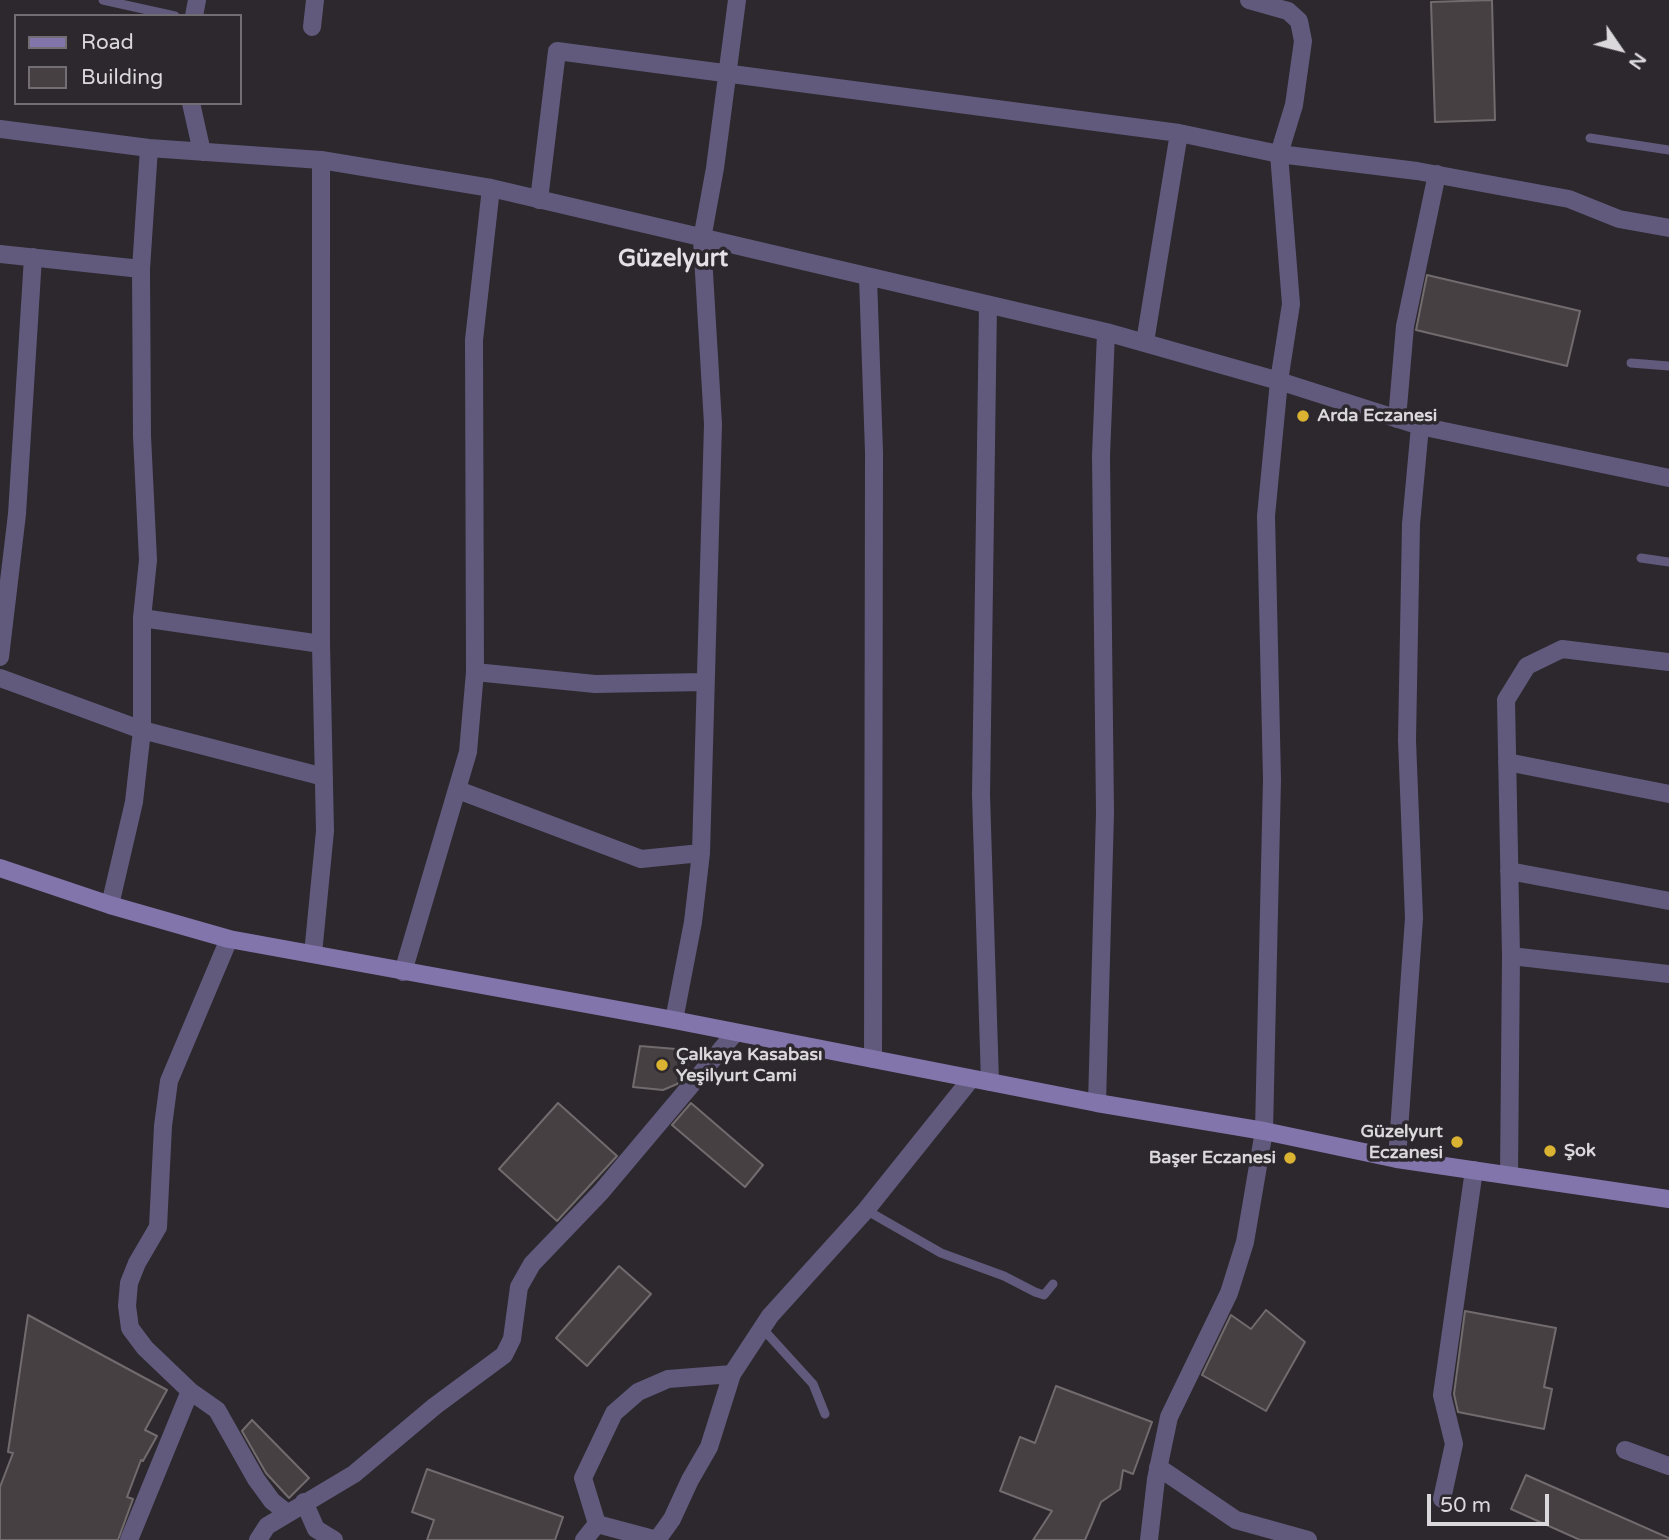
<!DOCTYPE html>
<html>
<head>
<meta charset="utf-8">
<style>
	body { margin:0 }
	#map { position:relative; width:1669px; height:1540px; overflow:hidden; background:#2c282d; font-family:"Varela Round",sans-serif }
	canvas { display:block }
	.legend { position:absolute; left:14px; top:14px; width:228px; height:91px; box-sizing:border-box; background:#2c282d; border:2px solid #726e73; margin:0; padding:9px 12px; list-style:none; font-size:21px; color:#dbd8dc }
	.legend li { display:flex; align-items:center; gap:14px; height:35px }
	.legend b { width:35px; border:2px solid #726e73 }
	.north { position:absolute; left:1585px; top:14px; width:70px; height:70px; -webkit-text-stroke:5px #2c282d; paint-order:stroke; rotate:125deg; font-size:19px; font-weight:700; line-height:28px; text-align:center; color:#dbd8dc }
	.north::after { content:''; display:block; margin:auto; width:24px; height:32px; background:#dbd8dc; clip-path:polygon(50% 0,100% 100%,50% 72%,0 100%) }
	.scale { position:absolute; left:1427px; top:1494px; width:122px; height:32px; box-sizing:border-box; border:4px solid #dbd8dc; border-top:0; padding-left:9px; font-size:21px; line-height:24px; white-space:nowrap; color:#dbd8dc; -webkit-text-stroke:5px #2c282d; paint-order:stroke }
</style>
</head>
<body>
<div id="map">
<canvas width="1669" height="1540"></canvas>
<ul class="legend">
<li><b style="height:9px;background:#8175ab"></b>Road</li>
<li><b style="height:19px;background:#464043"></b>Building</li>
</ul>
<div class="north">N</div>
<div class="scale">50 m</div>
</div>
<script>
const ctx = document.querySelector('canvas').getContext('2d');
ctx.lineJoin = 'round';
function fill(path, color) { ctx.fillStyle = color; ctx.fill(path, 'evenodd'); }
const shape = rows => new Path2D(rows.map(r => 'M' + r).join(''));
function trace(path, color, width, dash) { ctx.strokeStyle = color; ctx.lineWidth = width; ctx.lineCap = dash ? 'butt' : 'round'; ctx.setLineDash(dash || []); ctx.stroke(path); }
function write(font, color, halo, rows, align = 'center') {
  ctx.font = font + ' "Varela Round",sans-serif'; ctx.lineWidth = 7; ctx.setLineDash([]); ctx.textBaseline = 'middle'; ctx.strokeStyle = halo; ctx.fillStyle = color; for (const [text, x, y, turn = 0] of rows) {
    ctx.save(); ctx.translate(x, y); ctx.rotate((+turn || 0) * Math.PI / 180); ctx.textAlign = isNaN(turn) ? turn : align; if (halo) ctx.strokeText(text, 0, 0); ctx.fillText(text, 0, 0); ctx.restore();
  }
}
const building = shape([
	[1492,0,1495,120,1435,122,1431,2,1492,0],
	[1427,275,1580,311,1567,366,1416,330,1427,275],
	[640,1046,688,1050,687,1072,677,1084,663,1090,633,1087,640,1046],
	[558,1103,617,1156,557,1221,499,1169,558,1103],
	[691,1103,763,1165,745,1187,672,1125,691,1103],
	[619,1266,651,1294,587,1366,556,1338,619,1266],
	[1266,1310,1305,1342,1266,1411,1202,1375,1231,1315,1251,1329,1266,1310],
	[1465,1311,1556,1328,1544,1387,1552,1389,1544,1429,1458,1412,1454,1394,1465,1311],
	[28,1315,167,1390,145,1430,157,1436,143,1461,141,1460,127,1497,133,1499,118,1540,0,1540,0,1487,13,1453,8,1452,28,1315],
	[1056,1386,1152,1422,1133,1474,1123,1470,1120,1489,1101,1502,1085,1540,1033,1540,1052,1511,1000,1491,1020,1437,1035,1443,1056,1386],
	[252,1420,309,1478,289,1498,266,1473,242,1431,252,1420],
	[427,1469,563,1517,555,1540,427,1540,434,1520,412,1512,427,1469],
	[1526,1475,1669,1538,1669,1540,1580,1540,1511,1509,1526,1475]
]);
fill(building, '#464043');
trace(building, '#726b6e', 2);
trace(shape([
	[103,0,175,16],
	[1590,138,1669,150],
	[1631,363,1669,366],
	[1641,558,1669,562],
	[866,1210,941,1253,1004,1276,1035,1292,1044,1295,1053,1284],
	[762,1328,813,1384,825,1414]
]), '#615a7c', 9);
trace(shape([
	[194,16,197,0],
	[312,27,315,0],
	[191,103,202,152],
	[0,129,149,148,321,160,491,188,1106,332,1279,381,1420,426,1669,478],
	[539,200,557,51,1179,133,1279,154,1417,171,1569,199,1619,219,1669,228],
	[0,254,141,269],
	[868,277,874,452,873,1059],
	[988,305,981,795,990,1082],
	[1145,342,1179,133],
	[1397,419,1405,326,1437,174],
	[142,618,321,644],
	[0,657,17,514,33,257],
	[475,672,595,684,704,682],
	[0,678,142,730,324,777],
	[1507,762,1669,794],
	[458,790,641,859,701,853],
	[1509,871,1669,901],
	[110,905,134,802,142,730,142,618,148,560,142,436,141,269,149,148],
	[229,939,169,1081,163,1126,158,1227,137,1263,129,1283,127,1306,130,1328,145,1348,190,1391,217,1410,256,1479,272,1501,286,1512],
	[313,954,325,831,321,644,321,160],
	[1511,956,1669,974],
	[403,972,468,752,475,672,474,340,491,188],
	[674,1020,693,922,701,853,713,424,702,239,715,168,737,0],
	[1097,1103,1105,813,1101,456,1106,332],
	[1397,1159,1414,918,1407,740,1411,524,1420,426],
	[1509,1175,1511,956,1506,700,1527,666,1562,649,1669,662],
	[1625,1450,1669,1466],
	[1158,1467,1236,1520,1308,1540],
	[1442,1499,1454,1444,1442,1395,1474,1170],
	[304,1502,316,1529,334,1540],
	[597,1524,657,1540,672,1519,690,1480,709,1447,732,1374,770,1316,866,1210,971,1079],
	[129,1540,190,1391],
	[258,1540,267,1526,354,1474,435,1406,504,1355,512,1339,519,1287,532,1264,601,1192,735,1033],
	[584,1540,597,1524,583,1478,614,1413,638,1392,668,1379,732,1374],
	[1149,1540,1156,1479,1169,1417,1229,1293,1245,1242,1264,1131,1272,779,1266,516,1279,381,1291,304,1279,154,1294,105,1303,41,1299,21,1288,11,1249,0]
]), '#615a7c', 18);
trace(shape([
	[0,868,110,905,229,939,674,1020,1097,1103,1264,1131,1397,1159,1669,1199]
]), '#8175ab', 18);
for (const [x, y, r, color] of [
	[1303,416,7,"#dab333"],
	[662,1065,7,"#dab333"],
	[1457,1142,7,"#dab333"],
	[1550,1151,7,"#dab333"],
	[1290,1158,7,"#dab333"]
]) { const dot = new Path2D(); dot.arc(x, y, r, 0, 2 * Math.PI); ctx.fillStyle = color; ctx.fill(dot); trace(dot, '#2c282d', 2.5); }
write('bold 18px', '#dbd8dc', '#2c282d', [
	["Arda Eczanesi",1317,416],
	["Çalkaya Kasabası",676,1055],
	["Yeşilyurt Cami",676,1076],
	["Güzelyurt",1443,1132,"right"],
	["Eczanesi",1443,1153,"right"],
	["Şok",1564,1151],
	["Başer Eczanesi",1276,1158,"right"]
], 'left');
write('bold 24px', '#e5e0e6', '#2c282d', [
	["Güzelyurt",673,260]
]);
</script>
</body>
</html>
